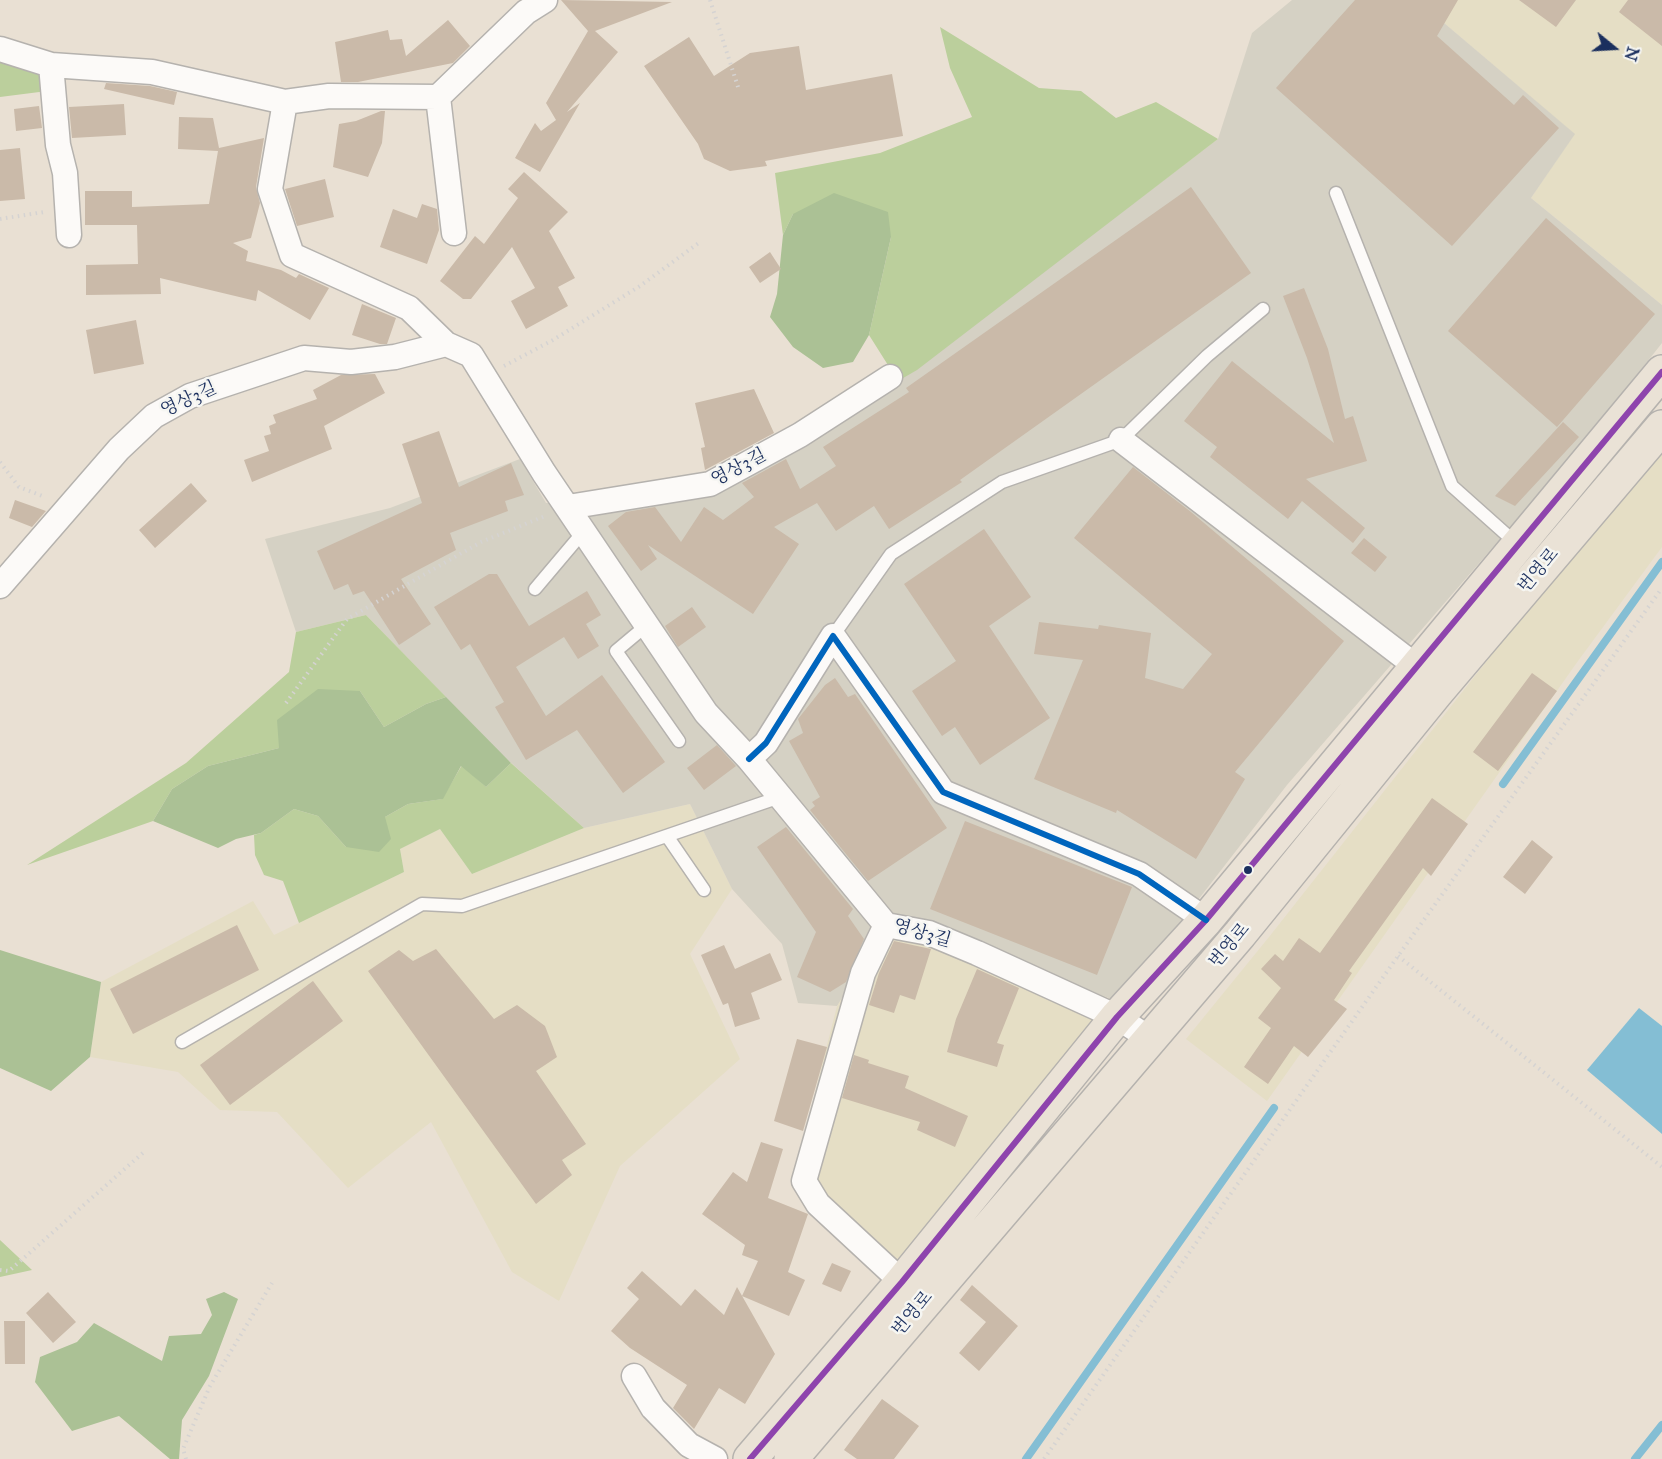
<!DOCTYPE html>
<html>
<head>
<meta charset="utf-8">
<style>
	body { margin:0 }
	#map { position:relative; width:1662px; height:1459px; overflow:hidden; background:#e9e0d3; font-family:"IM FELL Great Primer",serif }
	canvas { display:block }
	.north { position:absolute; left:1584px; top:18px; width:60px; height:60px; -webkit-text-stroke:4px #f6f6f2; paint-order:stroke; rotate:108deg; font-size:16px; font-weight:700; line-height:24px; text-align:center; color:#1b2f5e }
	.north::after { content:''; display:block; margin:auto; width:21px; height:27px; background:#1b2f5e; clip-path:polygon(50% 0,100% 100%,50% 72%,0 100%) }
</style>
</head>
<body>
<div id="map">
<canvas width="1662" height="1459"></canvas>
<div class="north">N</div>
</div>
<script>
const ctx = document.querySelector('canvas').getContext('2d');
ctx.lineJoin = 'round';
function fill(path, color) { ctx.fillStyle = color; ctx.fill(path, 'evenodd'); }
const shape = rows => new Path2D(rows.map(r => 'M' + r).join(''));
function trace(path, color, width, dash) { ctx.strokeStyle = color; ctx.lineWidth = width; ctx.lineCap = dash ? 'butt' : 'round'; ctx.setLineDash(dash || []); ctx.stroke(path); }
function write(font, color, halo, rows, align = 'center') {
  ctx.font = font + ' "IM FELL Great Primer","Noto Serif KR",serif'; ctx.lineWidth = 5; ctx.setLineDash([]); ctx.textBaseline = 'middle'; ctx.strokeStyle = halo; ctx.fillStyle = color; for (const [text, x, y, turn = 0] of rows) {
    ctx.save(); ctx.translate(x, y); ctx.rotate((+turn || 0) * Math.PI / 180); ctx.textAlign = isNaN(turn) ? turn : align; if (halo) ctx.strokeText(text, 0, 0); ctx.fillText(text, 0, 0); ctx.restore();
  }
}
fill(shape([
	[1417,0,1662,0,1662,305,1531,198,1574,134],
	[1662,448,1662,547,1578,661,1267,1101,1186,1039,1269,937,1508,634],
	[690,804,732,889,690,954,740,1059,620,1166,559,1301,512,1272,431,1122,348,1188,277,1112,220,1110,178,1072,90,1057,101,982,253,901,274,935,404,872,400,849,440,829,472,874,584,828],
	[894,914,1119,1002,885,1280,794,1175,837,1006]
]), '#e5dec5');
fill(shape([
	[1292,0,1417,0,1575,134,1531,198,1662,305,1662,343,1584,442,1287,785,1119,1002,894,914,837,1006,798,1003,782,944,732,889,690,804,584,828,499,752,366,615,296,632,265,539,390,508,520,459,546,503,674,502,730,485,797,451,898,381,1218,139,1252,33]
]), '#d5d1c4');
fill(shape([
	[940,27,1039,88,1081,91,1116,118,1156,102,1218,139,917,370,898,381,869,335,891,237,793,214,783,235,775,173,880,153,972,117,950,68],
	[0,40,50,52,63,89,0,97],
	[366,615,446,697,426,704,384,727,360,691,279,748,208,766,172,789,153,821,27,865,186,763,289,672,296,632],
	[511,763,584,828,472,874,440,829,400,849,404,872,299,923,283,881,264,875,255,855,254,835,261,833,294,809,318,816,346,847,385,817,408,804,442,799,462,765,486,787],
	[0,1240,32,1270,0,1277]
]), '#bbcf9c');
fill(shape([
	[834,193,888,212,891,237,869,335,853,362,823,368,793,347,770,317,777,294,783,235,793,214],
	[318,689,360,691,384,727,426,704,446,697,511,763,486,787,461,766,443,799,408,804,385,817,391,839,379,852,346,847,318,816,294,809,261,833,236,839,218,848,153,821,172,789,208,766,279,748,277,720],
	[0,950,101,982,90,1057,51,1091,0,1068],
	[224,1292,238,1299,209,1376,182,1420,179,1459,170,1459,119,1416,72,1431,35,1382,40,1357,77,1342,94,1323,162,1361,169,1336,201,1334,212,1315,206,1299]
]), '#abc195');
fill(shape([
	[1639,1008,1662,1026,1662,1134,1587,1070]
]), '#84bed4');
trace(shape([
	[1503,784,1662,562],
	[1026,1459,1274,1108],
	[1635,1459,1662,1425]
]), '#84bed4', 8);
fill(shape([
	[561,0,672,2,595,31,618,52,567,112,580,103,540,172,515,158,535,123,541,131,556,120,546,103,588,31],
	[1355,0,1458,0,1437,36,1514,105,1523,95,1559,128,1452,246,1276,88],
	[1519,0,1576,0,1556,27],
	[1628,0,1662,0,1662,46,1619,12],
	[448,20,470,46,453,63,358,82,341,82,335,42,388,30,390,40,402,39,406,56],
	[689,37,714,76,750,53,799,46,806,90,892,74,903,136,765,161,767,166,730,171,704,159,698,144,644,66],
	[106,83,150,86,177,92,174,105,104,89],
	[124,104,126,135,72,138,69,107],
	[39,106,42,128,16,131,14,109],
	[381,111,385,111,382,143,368,177,333,167,339,124,356,121],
	[179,117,213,118,219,148,264,138,256,187,260,203,251,238,233,243,248,251,246,261,281,270,296,278,299,274,329,288,310,320,258,290,256,301,160,278,161,294,86,295,86,265,138,264,137,225,85,225,85,191,132,191,132,207,209,204,218,151,178,149],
	[20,148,25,199,0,201,0,150],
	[524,172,568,212,549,231,575,278,558,287,568,306,526,329,511,301,535,288,512,247,471,299,463,299,440,281,475,236,484,244,518,198,508,189],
	[325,179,334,217,297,226,285,189],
	[1191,187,1251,273,960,480,962,482,889,529,874,506,836,531,817,503,774,527,799,544,753,614,648,545,657,559,641,571,608,526,626,512,655,507,681,542,704,507,723,520,754,497,742,483,786,459,800,489,836,466,823,447,909,392,906,388],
	[422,204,437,209,439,230,427,264,380,247,393,209,417,218],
	[1546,218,1655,314,1557,427,1448,331],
	[770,252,781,269,760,283,749,267],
	[1304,288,1328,349,1345,419,1353,416,1367,461,1306,479,1365,528,1353,543,1302,501,1288,519,1210,457,1217,447,1184,421,1232,361,1334,443,1307,358,1283,296],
	[362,304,396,318,387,344,380,344,352,335],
	[136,320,144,364,94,374,86,330],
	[375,374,385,393,324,426,332,449,252,482,244,460,269,451,264,436,271,434,269,426,276,423,273,415,317,399,313,390,341,375],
	[754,389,774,433,705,470,701,448,705,447,695,403],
	[1563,422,1579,437,1515,506,1495,496],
	[439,431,459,487,511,463,524,495,505,501,508,511,450,533,456,550,401,579,431,624,399,645,364,591,353,595,348,584,334,590,317,551,422,503,402,444],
	[1133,467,1191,512,1344,641,1235,772,1245,779,1196,859,1117,810,1116,813,1034,779,1083,660,1034,654,1039,622,1098,629,1099,625,1151,633,1145,678,1183,689,1212,654,1074,538],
	[191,483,207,501,155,548,139,530],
	[15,500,46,511,45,512,32,527,9,518],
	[984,529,1031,597,989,626,1050,718,980,765,955,727,942,736,912,691,956,661,904,584],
	[1364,538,1387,557,1375,572,1351,553],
	[489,574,497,574,529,626,587,591,601,615,586,624,599,646,578,659,564,637,516,667,546,716,602,675,665,762,623,793,577,730,526,760,495,707,504,702,470,644,461,650,434,607],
	[692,607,706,627,678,647,665,626],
	[1532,673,1557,691,1498,771,1473,752],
	[835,678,848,697,855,694,947,828,868,881,810,810,815,806,812,802,820,797,789,741,803,733,798,719,825,685],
	[717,745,736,766,704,790,687,768],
	[1432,798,1468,824,1431,876,1423,868,1349,971,1352,973,1334,1000,1347,1009,1308,1057,1294,1046,1268,1084,1244,1067,1271,1028,1258,1018,1281,988,1261,969,1275,954,1283,961,1299,938,1320,953],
	[965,821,1132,887,1097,975,930,909],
	[786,827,853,909,848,916,864,939,846,982,830,992,797,977,816,932,757,847],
	[1532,840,1553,857,1525,894,1503,877],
	[237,925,259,970,133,1034,110,989],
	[894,941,931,949,915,1000,900,995,894,1013,869,1005,879,973],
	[724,945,735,969,770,953,782,980,751,993,760,1019,735,1027,728,1003,723,1005,701,955],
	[436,949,494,1019,517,1005,545,1026,557,1057,536,1071,586,1144,562,1160,572,1175,536,1204,368,971,399,950,413,961],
	[977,969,1019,988,997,1043,1004,1045,997,1067,947,1052,956,1019],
	[313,981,343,1021,230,1105,200,1065],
	[797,1039,827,1047,803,1131,774,1121],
	[854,1055,869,1060,868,1063,909,1076,905,1088,968,1116,955,1147,917,1130,920,1122,842,1098],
	[761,1142,783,1149,768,1198,808,1214,788,1272,805,1280,789,1316,742,1296,758,1261,742,1255,745,1245,702,1214,733,1172,747,1182],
	[832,1263,851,1271,841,1292,822,1284],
	[642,1271,681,1306,695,1289,724,1315,737,1287,775,1354,745,1404,719,1388,694,1429,673,1408,687,1385,630,1348,611,1331,639,1299,627,1288],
	[972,1285,1018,1326,979,1371,959,1353,986,1322,960,1300],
	[48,1292,76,1322,53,1343,26,1313],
	[4,1321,25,1321,25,1364,5,1364],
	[882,1399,919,1426,894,1459,857,1459,844,1450]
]), '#cabaa9');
const service = shape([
	[1336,193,1452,486,1517,544],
	[535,589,584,531],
	[647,625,616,651,679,741],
	[833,636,891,554,1002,482,1121,440,1207,356,1263,309],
	[667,836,704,890],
	[182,1042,422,904,462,906,780,797]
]);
const minor = shape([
	[0,49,51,65,152,72,285,102,329,96,438,97,526,12,545,0],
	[51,65,58,145,65,173,69,235],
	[438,97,454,233],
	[285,102,270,189,292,255,409,308,446,344],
	[1121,440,1417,667],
	[568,507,710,484,800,435,890,377],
	[0,586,119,449,154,416,190,396,304,358,351,362,395,357,446,344,471,355,544,473,706,713,749,759,886,925,929,933,977,953,1117,1017,1150,1039],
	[749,759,766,743,833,636,943,792,1139,874,1206,920],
	[886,925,863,973,804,1181,818,1204,902,1282],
	[634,1376,653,1408,689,1445,715,1459]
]);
const primary = shape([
	[750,1459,902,1282,1117,1017,1206,920,1662,372],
	[791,1459,1240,934,1436,693,1662,427]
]);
trace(service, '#b5b2ae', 15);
trace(minor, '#b5b2ae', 27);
trace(primary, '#b5b2ae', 36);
trace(shape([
	[710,0,738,87],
	[0,219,44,212],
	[504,366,553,340,640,286,700,242],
	[0,462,19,487,45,497],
	[286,703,347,619,481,542,545,516],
	[1398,956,1662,1167],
	[0,1270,9,1271,145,1151],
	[186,1459,183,1449,210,1386,272,1283],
	[1044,1459,1398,956,1662,588]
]), '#d5d3d2', 4, [1.5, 4.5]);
trace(service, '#fcfaf8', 12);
trace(minor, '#fcfaf8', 24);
trace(primary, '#eae2d6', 33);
trace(shape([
	[750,1459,902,1282,1117,1017,1206,920,1662,372]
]), '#8e44ad', 6);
trace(shape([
	[749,759,766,743,833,636,943,792,1139,874,1206,920]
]), '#0065bd', 6);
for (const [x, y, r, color] of [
	[1248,870,5,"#1b2f5e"]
]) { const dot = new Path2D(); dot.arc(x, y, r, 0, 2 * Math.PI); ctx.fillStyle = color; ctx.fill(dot); trace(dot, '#f6f6f2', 2); }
write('18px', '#1b2f5e', '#f6f6f2', [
	["영상3길",189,400,-25],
	["영상3길",739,468,-28],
	["번영로",1539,571,-50],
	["영상3길",922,934,16],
	["번영로",1230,946,-50],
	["번영로",913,1314,-50]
]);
</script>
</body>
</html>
